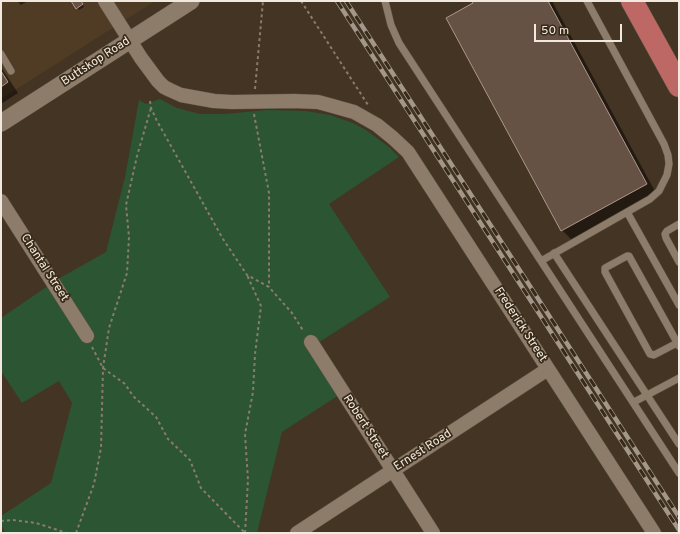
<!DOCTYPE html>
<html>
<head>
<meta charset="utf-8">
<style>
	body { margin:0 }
	#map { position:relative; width:680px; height:534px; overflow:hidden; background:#433423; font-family:Overpass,sans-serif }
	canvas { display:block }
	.frame { position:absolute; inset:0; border:2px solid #f2e9de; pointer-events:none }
	.scale { position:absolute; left:534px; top:24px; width:88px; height:18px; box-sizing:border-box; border:2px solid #f2e9de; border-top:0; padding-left:5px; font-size:12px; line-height:14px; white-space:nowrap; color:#f2e9de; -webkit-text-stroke:3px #382a19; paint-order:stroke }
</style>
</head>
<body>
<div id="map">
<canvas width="680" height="534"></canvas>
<div class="frame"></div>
<div class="scale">50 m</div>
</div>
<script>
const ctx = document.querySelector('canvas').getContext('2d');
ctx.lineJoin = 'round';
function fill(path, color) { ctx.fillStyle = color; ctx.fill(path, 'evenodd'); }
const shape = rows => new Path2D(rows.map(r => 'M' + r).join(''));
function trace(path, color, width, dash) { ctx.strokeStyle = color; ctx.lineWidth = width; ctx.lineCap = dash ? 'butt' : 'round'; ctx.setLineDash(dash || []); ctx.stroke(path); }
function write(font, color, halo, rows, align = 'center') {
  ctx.font = font + ' Overpass,sans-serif'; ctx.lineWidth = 3.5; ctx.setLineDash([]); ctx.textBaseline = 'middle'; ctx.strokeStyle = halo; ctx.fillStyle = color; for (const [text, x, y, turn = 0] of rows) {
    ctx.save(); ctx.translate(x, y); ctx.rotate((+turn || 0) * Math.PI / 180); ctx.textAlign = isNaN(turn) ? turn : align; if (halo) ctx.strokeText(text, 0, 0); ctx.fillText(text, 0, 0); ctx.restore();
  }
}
fill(shape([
	[1,1,155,1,1,99]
]), '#503c25');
fill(shape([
	[160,99,177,108,200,114,224,114,267,110,306,111,330,115,353,123,366,130,389,147,399,157,329,204,390,297,313,346,339,395,282,432,257,533,5,533,1,524,1,516,51,483,72,403,59,381,22,403,1,371,1,318,58,279,106,252,125,177,139,100,146,104]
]), '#2c5533');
fill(shape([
	[17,1,28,1,21,5],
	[72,1,81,1,84,7,79,10],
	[473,1,552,1,657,195,572,240,562,230],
	[1,67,18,93,1,104]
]), '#0007');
const building = shape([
	[71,1,81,1,83,4,76,9,71,1],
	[472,1,548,1,647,184,561,231,446,18,473,3,472,1],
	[1,71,8,82,1,87,1,71]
]);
fill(building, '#665145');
trace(building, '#af968a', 1);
const service = shape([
	[385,1,391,25,399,43,679,473],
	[1,54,11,71],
	[627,212,679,305],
	[679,224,667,231,665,234,666,238,679,262],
	[554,253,679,444],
	[541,261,650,199,659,191,667,175,669,164,668,155,664,144,587,1],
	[677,343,654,355,650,354,605,272,605,268,627,256,629,256,679,346],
	[634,402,679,378]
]);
const minor = shape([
	[105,1,141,58,158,81,164,87,170,90,181,95,214,101,232,102,294,101,318,102,329,105,354,112,377,125,393,138,408,152,654,533],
	[1,201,87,336],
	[311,342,433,533],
	[297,533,548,369]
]);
const tertiary = shape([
	[1,123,191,1]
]);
const primary = shape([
	[632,1,679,86]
]);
trace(service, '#5d5142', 8);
trace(minor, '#5d5142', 15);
trace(tertiary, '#5d5142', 18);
trace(primary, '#5d5142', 23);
trace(shape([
	[301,1,368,105],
	[255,89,263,1],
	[150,101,151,108,157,121,223,239,247,275,269,287,292,313,304,332],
	[254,114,269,193,269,287],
	[92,347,103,368,125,384,133,396,156,417,168,439,190,460,201,488,245,533],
	[1,521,13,520,36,523,67,533],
	[76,533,94,484,101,448,103,368,109,328,127,273,129,237,126,205,137,156,151,108],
	[245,533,248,480,245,434,253,392,255,354,261,306,247,275]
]), '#897c6d', 2, [3, 3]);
trace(service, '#8d7c69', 7);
trace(minor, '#8d7c69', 14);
trace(tertiary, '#8d7c69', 17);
trace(primary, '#bd6864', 22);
const rail = shape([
	[337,1,679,530],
	[346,1,679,517]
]);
trace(rail, '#a39789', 4.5);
trace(rail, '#382a19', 3, [9]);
write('12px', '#f2e9de', '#382a19', [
	["Buttskop Road",96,62,-33],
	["Chantal Street",44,268,57],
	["Frederick Street",520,325,57],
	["Robert Street",365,427,57],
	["Ernest Road",423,451,-33]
]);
</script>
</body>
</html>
